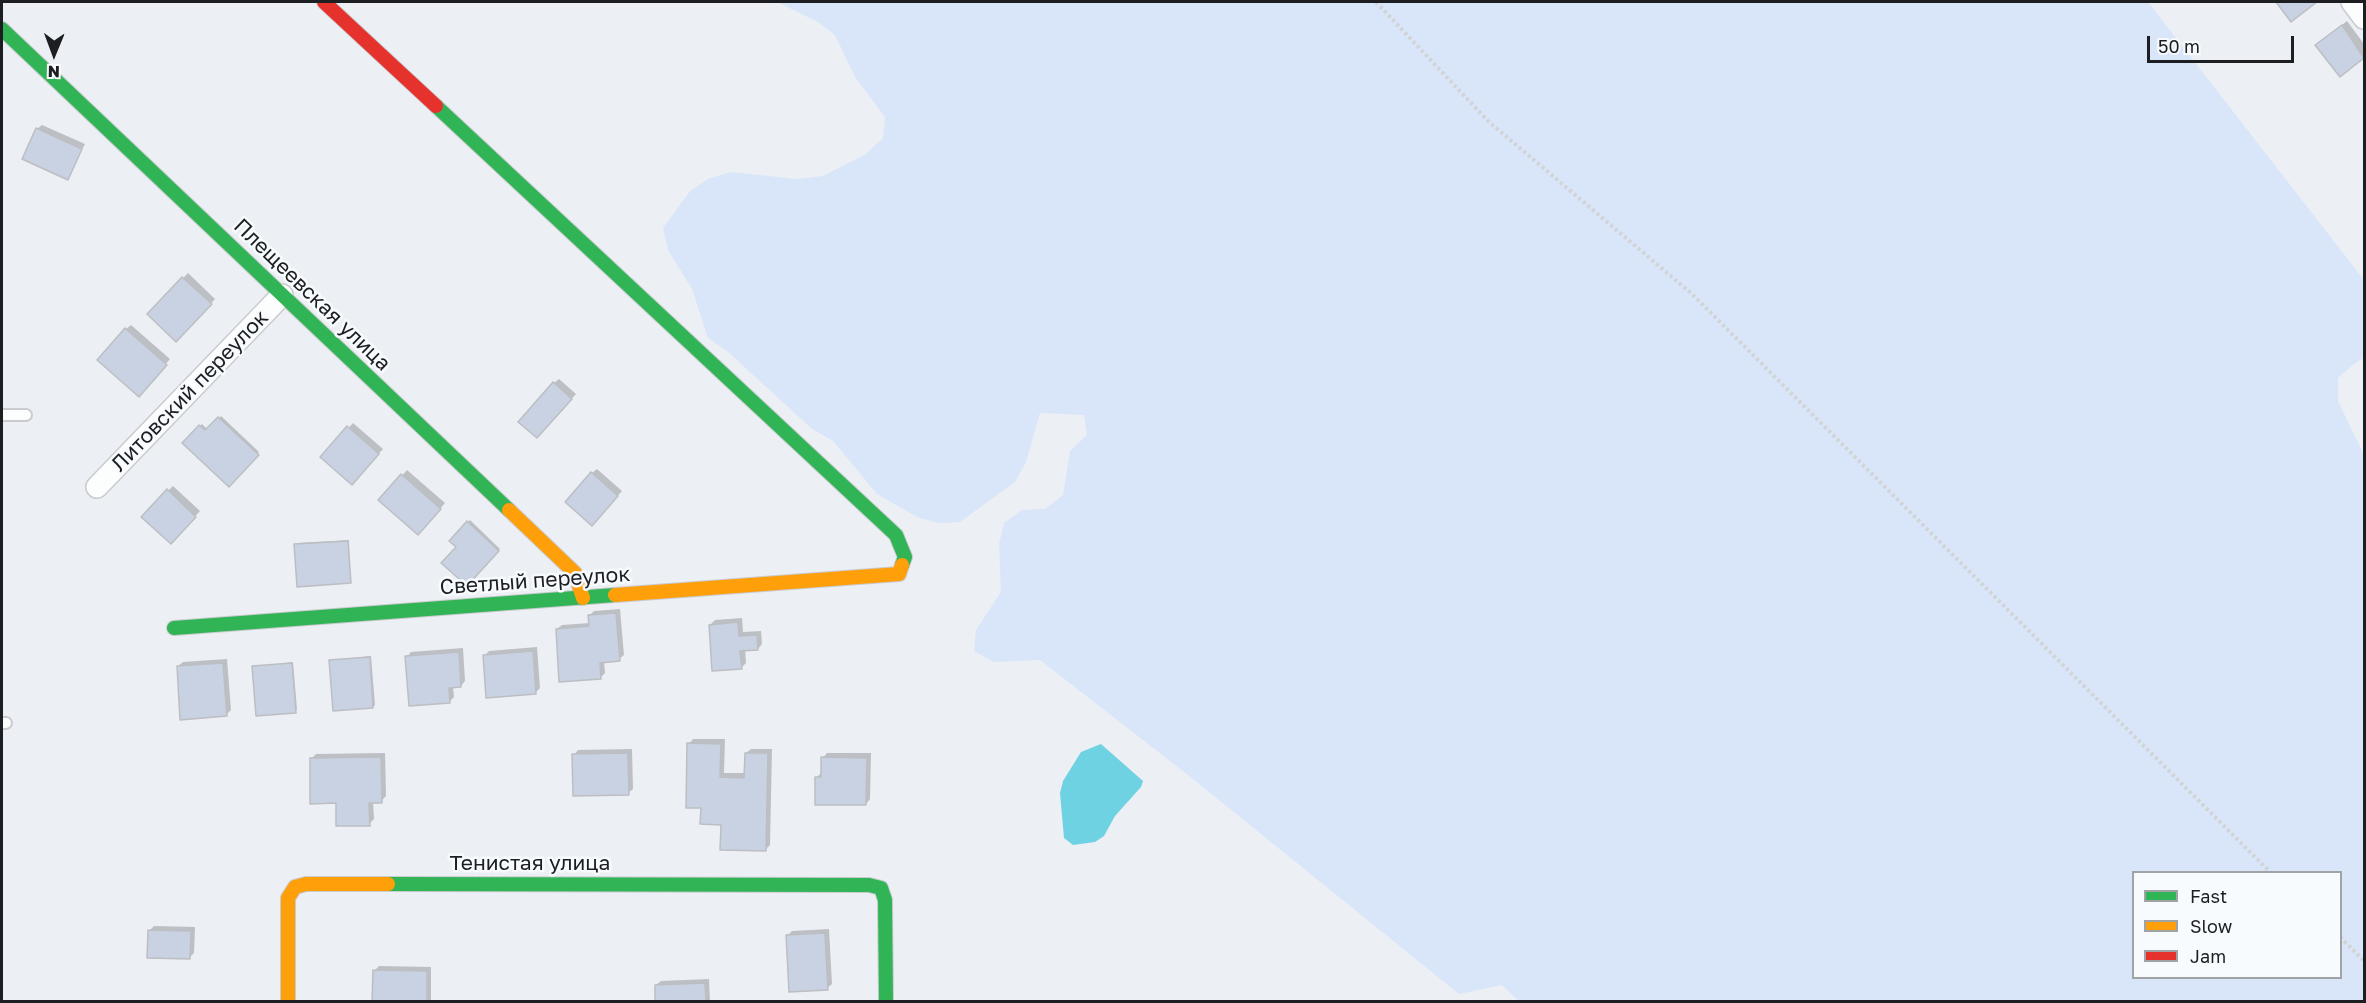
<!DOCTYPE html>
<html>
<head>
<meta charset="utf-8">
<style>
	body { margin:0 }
	#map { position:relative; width:2366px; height:1003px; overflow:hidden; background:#eceff4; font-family:"Golos Text",sans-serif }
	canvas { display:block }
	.frame { position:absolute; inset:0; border:3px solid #1c1e21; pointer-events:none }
	.legend { position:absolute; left:2132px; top:871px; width:210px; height:108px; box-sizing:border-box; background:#f8fbfe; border:2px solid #a0a3a6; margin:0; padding:8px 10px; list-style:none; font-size:18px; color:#1c1e21 }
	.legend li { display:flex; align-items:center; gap:12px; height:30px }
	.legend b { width:30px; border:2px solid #a0a3a6 }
	.north { position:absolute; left:24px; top:24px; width:60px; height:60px; -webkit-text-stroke:4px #f8fbfe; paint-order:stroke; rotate:181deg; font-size:16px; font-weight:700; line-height:24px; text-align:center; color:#1c1e21 }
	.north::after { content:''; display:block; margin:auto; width:21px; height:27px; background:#1c1e21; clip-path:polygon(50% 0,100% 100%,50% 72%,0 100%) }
	.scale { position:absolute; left:2147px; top:36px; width:147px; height:27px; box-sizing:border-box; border:3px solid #1c1e21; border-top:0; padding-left:8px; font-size:18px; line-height:21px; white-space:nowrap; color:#1c1e21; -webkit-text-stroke:4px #f8fbfe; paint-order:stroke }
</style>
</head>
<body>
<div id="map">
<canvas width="2366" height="1003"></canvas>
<div class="frame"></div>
<ul class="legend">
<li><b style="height:8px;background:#30b455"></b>Fast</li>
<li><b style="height:8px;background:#ff9f0a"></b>Slow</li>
<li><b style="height:8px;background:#e5322d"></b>Jam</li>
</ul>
<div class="north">N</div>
<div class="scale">50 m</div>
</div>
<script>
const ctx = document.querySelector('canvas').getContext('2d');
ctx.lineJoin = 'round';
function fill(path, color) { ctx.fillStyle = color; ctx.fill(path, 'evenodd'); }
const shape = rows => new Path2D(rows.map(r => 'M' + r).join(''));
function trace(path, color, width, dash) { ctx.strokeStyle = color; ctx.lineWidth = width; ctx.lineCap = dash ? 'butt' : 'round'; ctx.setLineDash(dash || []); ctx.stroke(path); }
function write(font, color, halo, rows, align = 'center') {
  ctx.font = font + ' "Golos Text",sans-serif'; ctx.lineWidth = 5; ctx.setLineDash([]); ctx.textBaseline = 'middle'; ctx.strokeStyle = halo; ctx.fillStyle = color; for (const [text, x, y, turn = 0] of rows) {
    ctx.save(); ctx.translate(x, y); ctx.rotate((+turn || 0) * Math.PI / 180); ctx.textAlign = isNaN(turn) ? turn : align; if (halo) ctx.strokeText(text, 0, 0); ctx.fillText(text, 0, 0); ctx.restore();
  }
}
fill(shape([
	[777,2,2148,2,2364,280,2364,358,2355,363,2338,378,2338,401,2364,455,2364,1001,1520,1002,1502,985,1459,994,1188,775,1040,660,994,662,974,651,976,630,1001,592,999,544,1004,523,1022,510,1045,509,1063,495,1070,451,1087,435,1084,415,1040,413,1026,462,1015,482,960,522,938,523,917,517,877,494,833,441,812,429,727,351,708,338,692,289,668,250,663,228,690,191,708,179,731,172,798,179,823,176,866,154,883,138,885,117,855,77,835,35,818,22],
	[2134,872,2340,872,2340,978,2134,978]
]), '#d9e6fa');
fill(shape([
	[1101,744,1143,781,1141,787,1115,816,1104,836,1095,842,1073,845,1064,838,1060,793,1063,781,1081,752]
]), '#6fd2e2');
fill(shape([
	[2277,2,2314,2,2291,19],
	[2347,21,2364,44,2364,57,2340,75,2322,40],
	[42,125,85,144,67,178,37,129],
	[188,273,215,299,176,340,149,314],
	[131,325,170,359,143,390,126,329],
	[559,379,576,394,542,432,554,383],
	[221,416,259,452,228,485,184,443,202,424,208,430],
	[353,423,383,449,357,478,322,457],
	[597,469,622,491,597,519,592,473],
	[407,470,445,503,423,528,380,500],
	[173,486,200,511,171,542,143,516],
	[470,520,500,549,467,584,458,547,451,541],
	[349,540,350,582,296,545,298,543],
	[620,609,624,655,619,659,604,661,605,673,600,678,557,629,562,625,590,623,589,616,594,611],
	[742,618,743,632,761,631,762,644,758,649,745,649,746,663,741,668,710,625,715,620],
	[537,647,540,688,535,693,484,656,489,651],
	[463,648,465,681,461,686,453,686,454,697,449,702,407,657,411,652],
	[371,656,375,705,373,707,331,660],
	[227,659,231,710,226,715,178,666,183,662],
	[293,662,297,709,295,711,254,667],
	[693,739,725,739,724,773,746,773,746,753,751,749,772,749,770,845,766,849,722,823,702,806,689,744],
	[632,749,633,789,628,793,574,755,578,750],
	[385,753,386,796,381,801,373,801,374,819,369,824,338,802,311,759,316,754],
	[827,753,871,753,870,799,866,804,816,778,821,773,823,758],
	[154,926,195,927,194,953,190,957,149,931],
	[829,929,832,984,827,988,787,936,792,931],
	[379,966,431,967,431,1002,374,1002,374,971],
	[709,979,710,1002,657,1002,656,985,661,981]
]), '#0003');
const building = shape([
	[2276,2,2317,2,2291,22,2276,2],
	[2342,25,2364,58,2340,77,2315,45,2342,25],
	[36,128,82,149,68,180,22,159,36,128],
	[182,277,212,304,176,342,147,314,182,277],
	[125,328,167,365,139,397,97,360,125,328],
	[553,382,572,399,537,438,518,422,553,382],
	[218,417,259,455,229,487,182,443,199,425,205,430,218,417],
	[347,426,379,454,352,485,320,457,347,426],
	[591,472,618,496,592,526,565,502,591,472],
	[401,474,441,509,418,535,378,500,401,474],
	[167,489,196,517,171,544,141,517,167,489],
	[467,521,499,551,467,586,441,563,456,547,449,541,467,521],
	[348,541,351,583,297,587,294,544,348,541],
	[616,613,620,661,600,663,601,679,559,682,556,629,589,626,588,615,616,613],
	[738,622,739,636,757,635,758,650,740,651,742,669,712,671,709,625,738,622],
	[533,651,536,694,486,698,483,655,533,651],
	[459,652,461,687,449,688,450,703,409,706,405,656,459,652],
	[370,657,373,708,333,711,329,660,370,657],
	[223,663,227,716,180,720,177,666,223,663],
	[292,663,296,713,256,716,252,666,292,663],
	[687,743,721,744,720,777,744,778,745,753,768,753,766,851,720,850,721,825,700,824,701,808,686,808,687,743],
	[628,753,629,795,573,796,572,754,628,753],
	[381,757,382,803,369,803,370,826,336,826,336,803,310,804,310,758,381,757],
	[821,757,867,758,866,805,815,805,815,777,821,777,821,757],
	[148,930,191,931,190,959,147,958,148,930],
	[825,933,828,990,789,992,786,935,825,933],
	[373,970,427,971,427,1002,372,1002,373,970],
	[705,983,706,1002,655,1002,655,985,705,983]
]);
fill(building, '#c9d2e3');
trace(building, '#bcbec2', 1.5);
const lane = shape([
	[2,415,26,415],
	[2,723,6,723]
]);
const street = shape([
	[2352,2,2364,18],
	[97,487,282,295]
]);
const fast = shape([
	[2,29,509,510],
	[436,106,896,535,905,557,902,565],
	[174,628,615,595],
	[388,884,869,885,881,888,885,900,886,1002]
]);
const slow = shape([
	[509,510,575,573,583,598],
	[615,595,899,574,902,565],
	[288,1002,288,898,295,887,306,884,388,884]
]);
const jam = shape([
	[324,2,436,106]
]);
trace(lane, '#c9cbcf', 14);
trace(street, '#c9cbcf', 24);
trace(fast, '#c9cbcf', 16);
trace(slow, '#c9cbcf', 16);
trace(jam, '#c9cbcf', 16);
trace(shape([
	[1376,2,1488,121,1692,294,2270,872],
	[2340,937,2364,961]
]), '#d2d3d5', 4, [3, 3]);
trace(lane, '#fcfdfd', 10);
trace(street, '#fcfdfd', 21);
trace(fast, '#30b455', 14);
trace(slow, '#ff9f0a', 14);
trace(jam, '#e5322d', 14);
write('21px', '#1c1e21', '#f8fbfe', [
	["Плещеевская улица",312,295,44],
	["Литовский переулок",190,391,-46],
	["Светлый переулок",535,581,-4],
	["Тенистая улица",530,863]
]);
</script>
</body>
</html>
